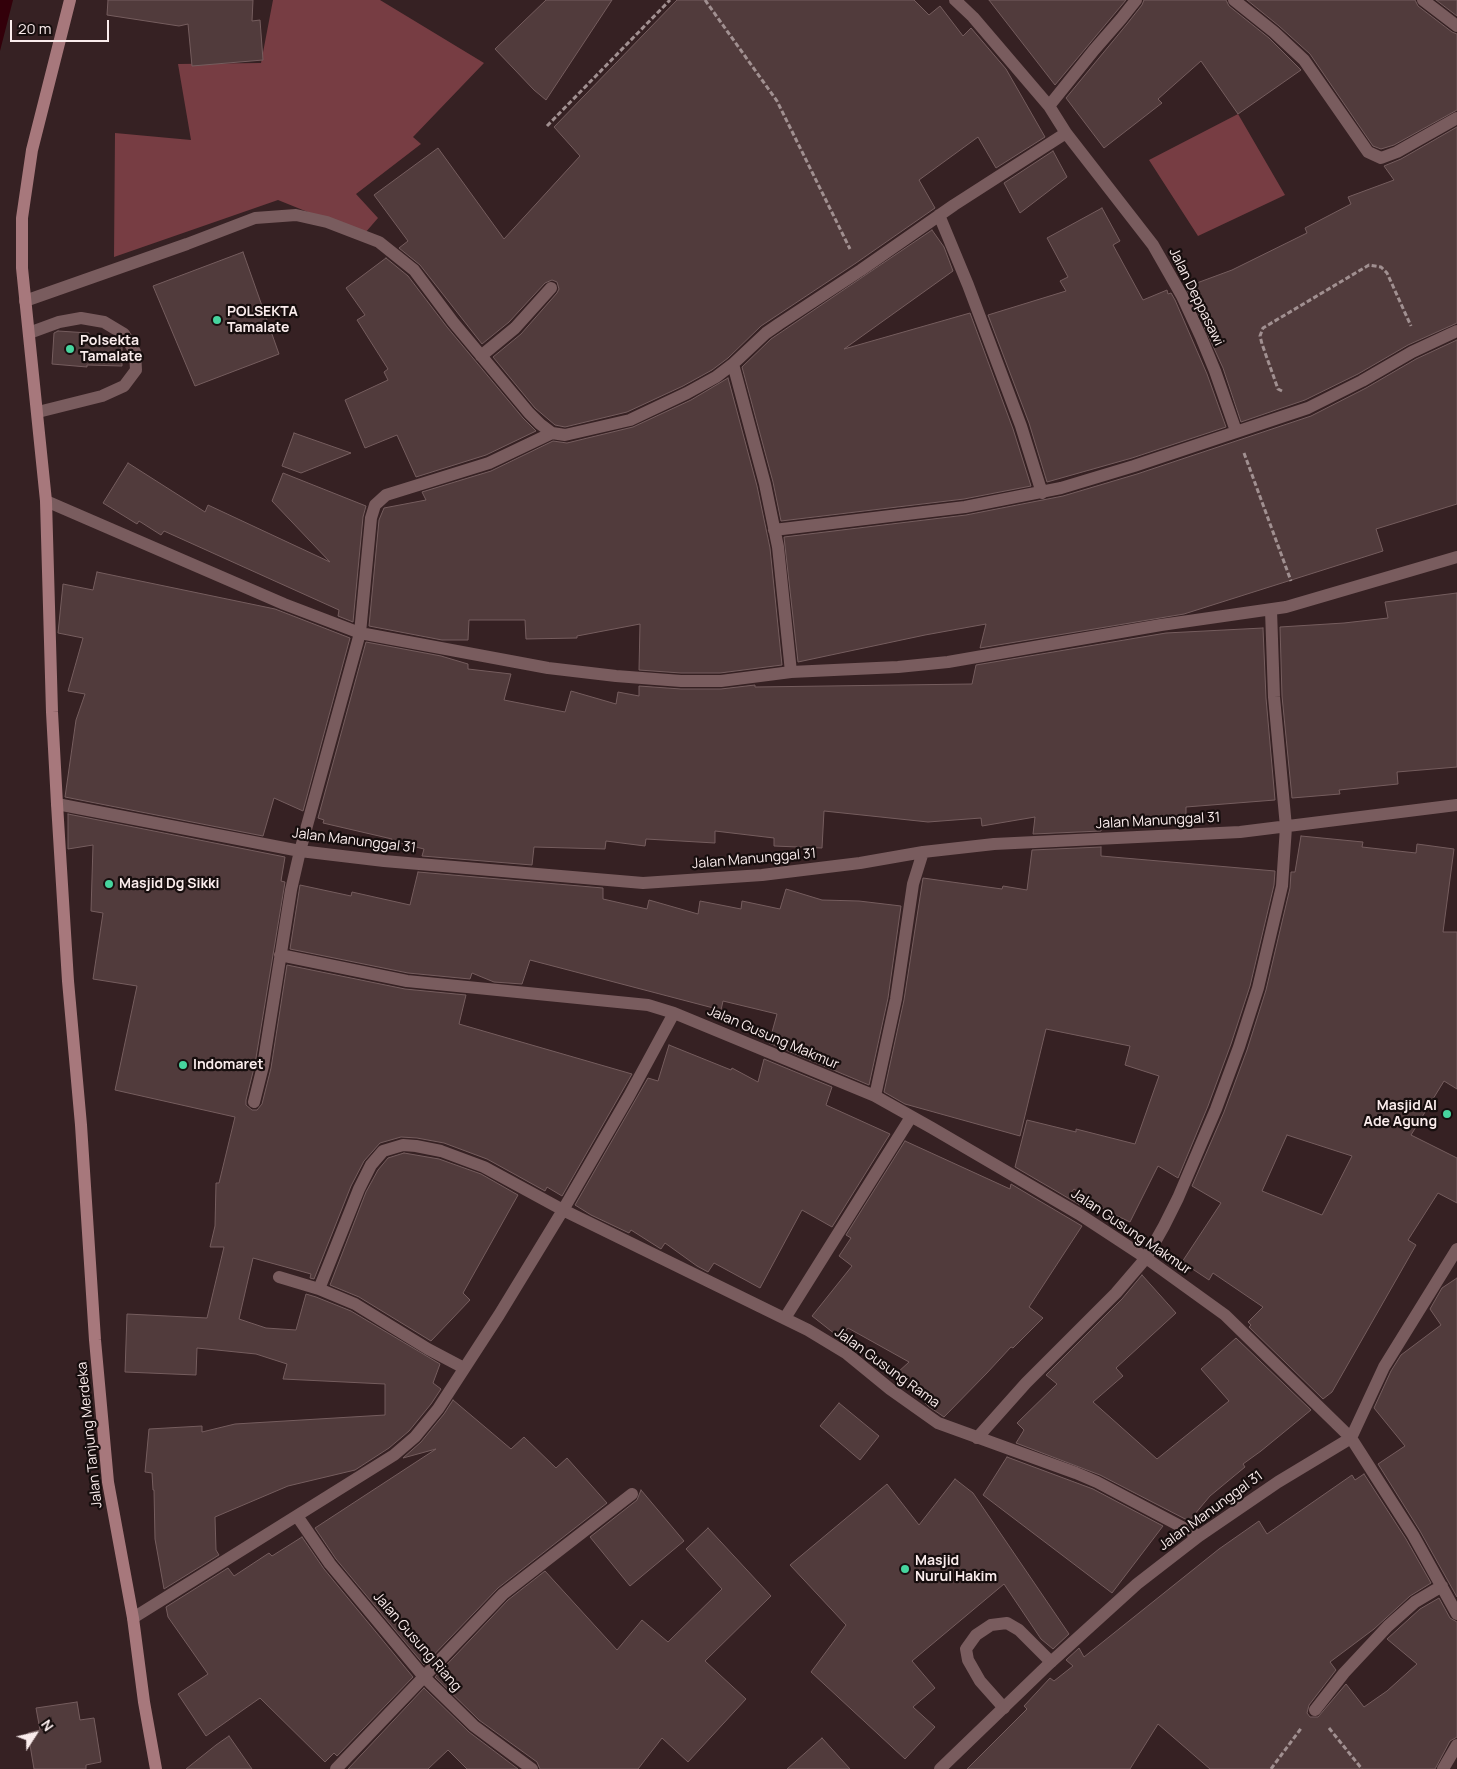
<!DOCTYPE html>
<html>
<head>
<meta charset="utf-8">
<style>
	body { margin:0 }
	#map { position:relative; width:1457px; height:1769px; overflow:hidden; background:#362123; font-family:Manrope,sans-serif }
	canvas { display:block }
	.north { position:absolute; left:10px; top:1709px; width:50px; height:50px; -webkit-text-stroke:4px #170e0e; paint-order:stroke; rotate:55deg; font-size:14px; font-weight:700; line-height:20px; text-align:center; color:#faecec }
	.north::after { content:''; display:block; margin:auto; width:18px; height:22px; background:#faecec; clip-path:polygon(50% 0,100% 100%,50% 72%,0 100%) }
	.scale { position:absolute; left:10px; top:20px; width:99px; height:22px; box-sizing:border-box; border:2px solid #faecec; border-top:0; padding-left:6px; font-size:15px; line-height:18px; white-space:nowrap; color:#faecec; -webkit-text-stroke:4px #170e0e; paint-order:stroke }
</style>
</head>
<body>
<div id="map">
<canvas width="1457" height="1769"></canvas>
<div class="north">N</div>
<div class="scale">20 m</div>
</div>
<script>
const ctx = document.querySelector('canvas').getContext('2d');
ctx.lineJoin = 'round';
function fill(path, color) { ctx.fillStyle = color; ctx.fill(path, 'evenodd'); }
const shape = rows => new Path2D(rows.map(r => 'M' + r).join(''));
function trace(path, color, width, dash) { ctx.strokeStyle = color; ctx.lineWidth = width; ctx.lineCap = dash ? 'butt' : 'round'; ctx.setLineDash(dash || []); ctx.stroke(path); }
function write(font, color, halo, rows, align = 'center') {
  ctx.font = font + ' Manrope,sans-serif'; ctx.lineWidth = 4.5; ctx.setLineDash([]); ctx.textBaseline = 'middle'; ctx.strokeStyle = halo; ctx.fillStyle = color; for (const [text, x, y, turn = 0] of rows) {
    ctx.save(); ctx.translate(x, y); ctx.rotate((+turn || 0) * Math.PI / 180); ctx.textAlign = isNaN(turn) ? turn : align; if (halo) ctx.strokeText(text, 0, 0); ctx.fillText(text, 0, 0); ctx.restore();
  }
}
fill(shape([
	[273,0,380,0,484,63,413,137,421,144,356,194,378,218,365,233,335,223,278,200,114,257,115,133,191,140,178,64,261,63],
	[1238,114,1285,195,1198,236,1149,160]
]), '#773d43');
fill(shape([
	[0,0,13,0,0,51,0,69]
]), '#33000a');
const building = shape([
	[108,0,253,0,252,21,260,20,263,60,192,66,188,24,179,26,107,15,108,0],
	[546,0,612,0,546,100,534,90,495,49,546,0],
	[677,0,914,0,929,15,940,6,963,36,971,28,1006,69,1045,137,996,168,978,137,919,180,935,208,856,263,761,326,728,358,712,370,683,386,627,412,565,427,555,425,535,408,493,357,521,334,557,293,559,289,557,282,552,280,545,283,509,322,482,344,420,265,399,248,408,241,374,195,438,148,504,239,580,156,554,127,677,0],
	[989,0,1126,0,1055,85,989,0],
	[1144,0,1226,0,1229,6,1269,38,1301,70,1238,114,1201,61,1158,99,1162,103,1104,148,1066,98,1127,24,1142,5,1144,0],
	[1247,0,1415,0,1418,6,1452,32,1457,34,1457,110,1394,145,1381,149,1373,146,1310,54,1279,26,1247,0],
	[1436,0,1457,0,1457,16,1436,0],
	[1457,127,1457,323,1408,345,1358,374,1305,400,1241,422,1223,368,1186,287,1232,270,1307,233,1305,228,1351,204,1348,197,1394,180,1384,166,1401,159,1457,127],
	[1053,151,1067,177,1020,213,1004,183,1053,151],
	[1102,208,1120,241,1113,245,1143,300,1167,290,1168,294,1171,293,1175,300,1207,374,1226,427,1132,458,1047,482,1029,423,988,315,1066,291,1060,281,1068,277,1047,238,1102,208],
	[932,230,944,247,953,271,844,349,970,313,1013,429,1031,486,964,499,781,521,773,482,742,367,771,339,932,230],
	[243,252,279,354,195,386,153,286,243,252],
	[386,258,408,276,447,327,523,418,536,431,486,455,416,477,397,435,365,448,345,400,388,380,384,372,388,369,357,320,365,315,346,288,386,258],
	[58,331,89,333,88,339,117,339,122,346,122,366,87,365,87,367,52,364,54,333,58,331],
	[1457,340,1457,504,1376,529,1383,551,1184,614,980,648,986,624,925,635,798,662,784,537,966,515,1063,496,1137,474,1311,416,1366,388,1416,359,1457,340],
	[728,378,757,486,770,548,782,665,720,673,681,673,639,670,640,624,577,636,577,638,526,639,525,620,469,620,468,640,442,640,369,626,379,520,384,508,426,500,422,492,491,471,553,441,567,443,633,427,691,400,728,378],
	[294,433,351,453,301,473,282,466,294,433],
	[128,463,205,512,208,505,330,562,272,501,283,473,366,506,363,517,353,622,338,616,339,610,164,531,161,535,139,521,137,524,103,503,128,463],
	[97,572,275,609,350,638,303,811,274,798,263,836,65,797,76,720,85,694,68,691,83,638,58,633,63,584,93,590,97,572],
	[1457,593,1457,767,1397,772,1398,784,1339,790,1340,794,1292,798,1282,696,1280,627,1344,623,1388,618,1385,602,1457,593],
	[1263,628,1266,698,1275,800,1186,807,1186,824,1101,826,1101,831,1033,834,1035,817,982,826,981,818,928,822,824,811,822,848,774,846,774,838,715,831,715,843,646,839,645,846,606,841,605,849,534,847,532,865,422,856,424,849,392,841,392,839,323,823,324,820,318,818,366,642,441,656,468,664,468,669,511,674,504,700,565,712,571,691,616,704,618,692,639,696,639,686,681,689,721,689,755,685,755,687,972,684,976,665,1166,633,1263,628],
	[68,814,285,857,281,881,285,882,255,1064,246,1100,246,1105,252,1110,257,1110,262,1104,271,1068,287,965,405,989,466,995,459,1024,632,1074,562,1196,547,1187,545,1191,487,1159,444,1143,417,1138,401,1137,380,1143,364,1161,351,1186,314,1279,310,1278,311,1274,253,1258,239,1319,266,1328,296,1330,306,1294,316,1297,351,1311,440,1364,433,1383,441,1389,431,1404,409,1431,389,1448,355,1470,288,1486,215,1517,216,1550,219,1555,164,1589,155,1539,154,1490,153,1490,152,1473,145,1472,149,1429,202,1426,202,1432,235,1424,385,1415,385,1384,283,1379,287,1364,256,1354,197,1348,196,1375,125,1372,127,1314,207,1318,224,1247,210,1247,215,1226,216,1183,219,1183,235,1117,115,1090,137,986,93,979,103,913,91,911,93,845,68,849,68,814],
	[1301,836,1363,842,1362,847,1416,853,1417,844,1454,849,1443,932,1457,932,1457,1089,1444,1081,1411,1135,1457,1158,1457,1203,1438,1193,1408,1240,1416,1245,1332,1392,1323,1399,1249,1327,1251,1325,1248,1322,1263,1307,1213,1273,1209,1280,1182,1262,1221,1203,1192,1186,1224,1112,1247,1050,1266,990,1290,888,1291,872,1295,872,1301,836],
	[1287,1135,1352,1156,1322,1215,1262,1191,1287,1135],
	[1101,847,1101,856,1275,871,1274,885,1250,986,1231,1044,1208,1106,1178,1178,1158,1166,1130,1222,1105,1210,1074,1189,1070,1194,1080,1205,1015,1167,1027,1120,1076,1132,1076,1129,1135,1144,1159,1076,1125,1065,1130,1046,1046,1029,1020,1136,905,1104,884,1092,904,1000,923,878,1002,889,1003,886,1027,890,1032,850,1101,847],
	[418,872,603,888,603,899,647,909,649,900,698,914,700,901,741,909,742,901,780,909,786,889,822,900,859,901,901,906,888,998,869,1085,769,1043,777,1014,723,1001,721,1010,530,960,522,984,494,982,472,973,470,979,408,973,290,949,300,885,351,896,352,892,410,905,418,872],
	[669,1045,731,1070,732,1068,758,1082,764,1059,832,1087,826,1105,890,1134,832,1227,802,1210,760,1288,714,1263,708,1272,697,1266,665,1243,661,1249,631,1230,629,1233,591,1215,575,1205,648,1078,658,1081,669,1045],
	[905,1141,1010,1189,1011,1184,1082,1226,1029,1307,1043,1318,1013,1348,1011,1347,987,1373,944,1417,928,1406,897,1373,909,1362,848,1328,840,1338,812,1316,852,1266,839,1256,851,1238,846,1235,905,1141],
	[404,1153,439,1159,481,1174,518,1195,463,1293,470,1300,431,1341,359,1297,330,1285,366,1192,378,1170,388,1158,404,1153],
	[1142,1275,1176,1313,1116,1368,1123,1376,1093,1402,1157,1459,1229,1401,1201,1369,1236,1338,1311,1410,1261,1451,1243,1464,1245,1467,1210,1496,1189,1521,1100,1475,1016,1443,1024,1430,1017,1423,1057,1384,1046,1375,1122,1299,1142,1275],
	[1457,1278,1457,1597,1420,1531,1378,1464,1405,1446,1374,1408,1391,1371,1401,1355,1441,1325,1430,1309,1442,1288,1457,1278],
	[453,1400,511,1449,524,1437,556,1468,567,1458,607,1503,498,1588,424,1665,336,1559,315,1528,436,1449,403,1458,421,1442,444,1414,453,1400],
	[839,1403,879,1436,860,1460,820,1426,839,1403],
	[1007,1457,1093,1489,1163,1526,1112,1593,983,1495,1007,1457],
	[1364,1474,1406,1539,1431,1583,1410,1596,1374,1629,1330,1662,1336,1670,1309,1705,1307,1713,1310,1717,1318,1717,1346,1684,1364,1707,1387,1691,1417,1664,1387,1639,1420,1609,1439,1598,1450,1618,1457,1622,1457,1737,1450,1741,1435,1769,1210,1769,1158,1724,1130,1769,967,1769,1027,1709,1024,1706,1050,1678,1054,1681,1073,1666,1066,1660,1079,1648,1084,1657,1219,1549,1259,1521,1267,1534,1352,1475,1355,1480,1364,1474],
	[955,1479,973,1493,1069,1634,1053,1649,1041,1639,1004,1584,912,1661,935,1688,913,1707,935,1727,905,1759,811,1672,846,1625,790,1565,887,1484,919,1525,955,1479],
	[641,1490,684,1541,630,1586,590,1537,637,1500,641,1490],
	[708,1528,771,1596,705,1661,746,1699,688,1762,662,1738,638,1769,540,1769,537,1762,479,1720,435,1677,508,1600,545,1571,617,1650,642,1620,668,1642,722,1589,686,1549,708,1528],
	[302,1537,324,1569,413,1677,337,1756,334,1753,325,1762,260,1698,206,1736,178,1694,208,1674,168,1617,166,1607,228,1568,234,1576,269,1553,272,1556,302,1537],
	[424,1688,469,1732,518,1769,467,1769,448,1750,428,1769,348,1769,424,1688],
	[77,1702,80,1720,94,1718,101,1762,86,1765,86,1769,34,1769,28,1733,40,1730,36,1708,77,1702],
	[229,1736,252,1769,186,1769,216,1745,229,1736],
	[822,1738,850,1769,787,1769,822,1738]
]);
fill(building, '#513b3c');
trace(building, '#755d5e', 1);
trace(shape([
	[705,0,777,101,850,249],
	[547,126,670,0],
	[1282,391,1278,389,1262,344,1260,336,1263,328,1369,265,1381,267,1387,273,1411,326],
	[1244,453,1291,581],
	[1329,1728,1362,1769],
	[1271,1769,1302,1727]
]), '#a19091', 3, [5, 2.5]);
trace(shape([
	[29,333,59,322,81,318,104,322,124,334,135,352,136,370,124,386,102,396,38,412],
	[1004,1708,980,1681,968,1660,966,1649,976,1635,991,1625,1007,1623,1019,1630,1051,1662]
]), '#795c5e', 12);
trace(shape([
	[955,0,973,17,1049,106,1066,133,1153,245,1182,296,1201,337,1215,371,1236,431],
	[1234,0,1274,32,1304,60,1368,152,1381,158,1397,152,1457,118],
	[1423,0,1457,26],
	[1049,106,1094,50,1121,19,1136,0],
	[939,215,968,285,1021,426,1042,493],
	[25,301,187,244,255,218,296,215,327,222,379,242,414,270,453,322,529,413,540,424,552,433,565,435,630,420,687,393,716,377,733,364,766,333,779,324,861,270,954,205,1066,133],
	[481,356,515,328,551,288],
	[733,364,765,484,778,547,791,672],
	[46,501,284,604,360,633,548,668,616,676,681,681,721,681,791,672,898,667,948,662,1161,625,1286,607,1457,557],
	[774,530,965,507,1061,488,1134,466,1308,408,1362,381,1412,352,1457,331],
	[57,804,300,851,384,861,643,883,762,875,860,863,923,852,994,844,1240,832,1457,805],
	[280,955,407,981,648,1005,674,1013,875,1096,932,1128,1079,1214,1146,1258,1225,1315,1351,1438,1413,1535,1457,1614],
	[875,1096,896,999,913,884,923,852],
	[254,1102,263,1066,291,890,300,851,360,633,371,518,375,505,386,495,489,463,552,433],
	[279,1277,319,1289,355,1304,428,1349,464,1368],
	[319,1289,359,1189,371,1165,383,1151,403,1145,416,1146,441,1151,484,1167,563,1210,808,1330,846,1353,890,1389,938,1423,1076,1473,1097,1482,1199,1536],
	[785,1318,911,1117],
	[977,1438,1026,1383,1116,1293,1146,1258,1164,1226,1178,1198,1216,1109,1239,1047,1258,988,1282,886,1286,827,1274,697,1271,610],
	[297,1516,330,1564,424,1677,474,1726,532,1769],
	[133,1618,394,1455,415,1437,438,1409,499,1315,563,1210,629,1096,674,1013],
	[1315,1710,1344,1673,1388,1626,1415,1602,1442,1586],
	[336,1769,503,1594,632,1494],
	[940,1769,1051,1662,1137,1584,1199,1536,1278,1482,1351,1438,1384,1367,1457,1249],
	[1443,1769,1457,1745]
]), '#795c5e', 12);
trace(shape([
	[70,0,32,150,22,218,22,268,46,501,52,712,57,804,68,981,81,1125,95,1340,108,1482,133,1618,144,1702,156,1769]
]), '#a7787c', 12);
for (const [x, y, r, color] of [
	[217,320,5,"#46d49e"],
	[70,349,5,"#46d49e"],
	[109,884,5,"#46d49e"],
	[183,1065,5,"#46d49e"],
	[1447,1114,5,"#46d49e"],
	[905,1569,5,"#46d49e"]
]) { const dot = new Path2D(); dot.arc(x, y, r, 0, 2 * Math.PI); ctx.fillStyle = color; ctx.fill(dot); trace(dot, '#170e0e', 2); }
write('14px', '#faecec', '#170e0e', [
	["Jalan Deppasawi",1196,297,64],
	["Jalan Manunggal 31",1158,821,-3],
	["Jalan Manunggal 31",354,841,7],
	["Jalan Manunggal 31",754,859,-5],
	["Jalan Gusung Makmur",773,1038,23],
	["Jalan Gusung Makmur",1131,1232,34],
	["Jalan Gusung Rama",887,1368,36],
	["Jalan Tanjung Merdeka",90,1435,-96],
	["Jalan Manunggal 31",1211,1511,-36],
	["Jalan Gusung Riang",417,1642,49]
]);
write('bold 14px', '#faecec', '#170e0e', [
	["POLSEKTA",227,312],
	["Tamalate",227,328],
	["Polsekta",80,341],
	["Tamalate",80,357],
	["Masjid Dg Sikki",119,884],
	["Indomaret",193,1065],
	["Masjid Al",1437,1106,"right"],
	["Ade Agung",1437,1122,"right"],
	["Masjid",915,1561],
	["Nurul Hakim",915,1577]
], 'left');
</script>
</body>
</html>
